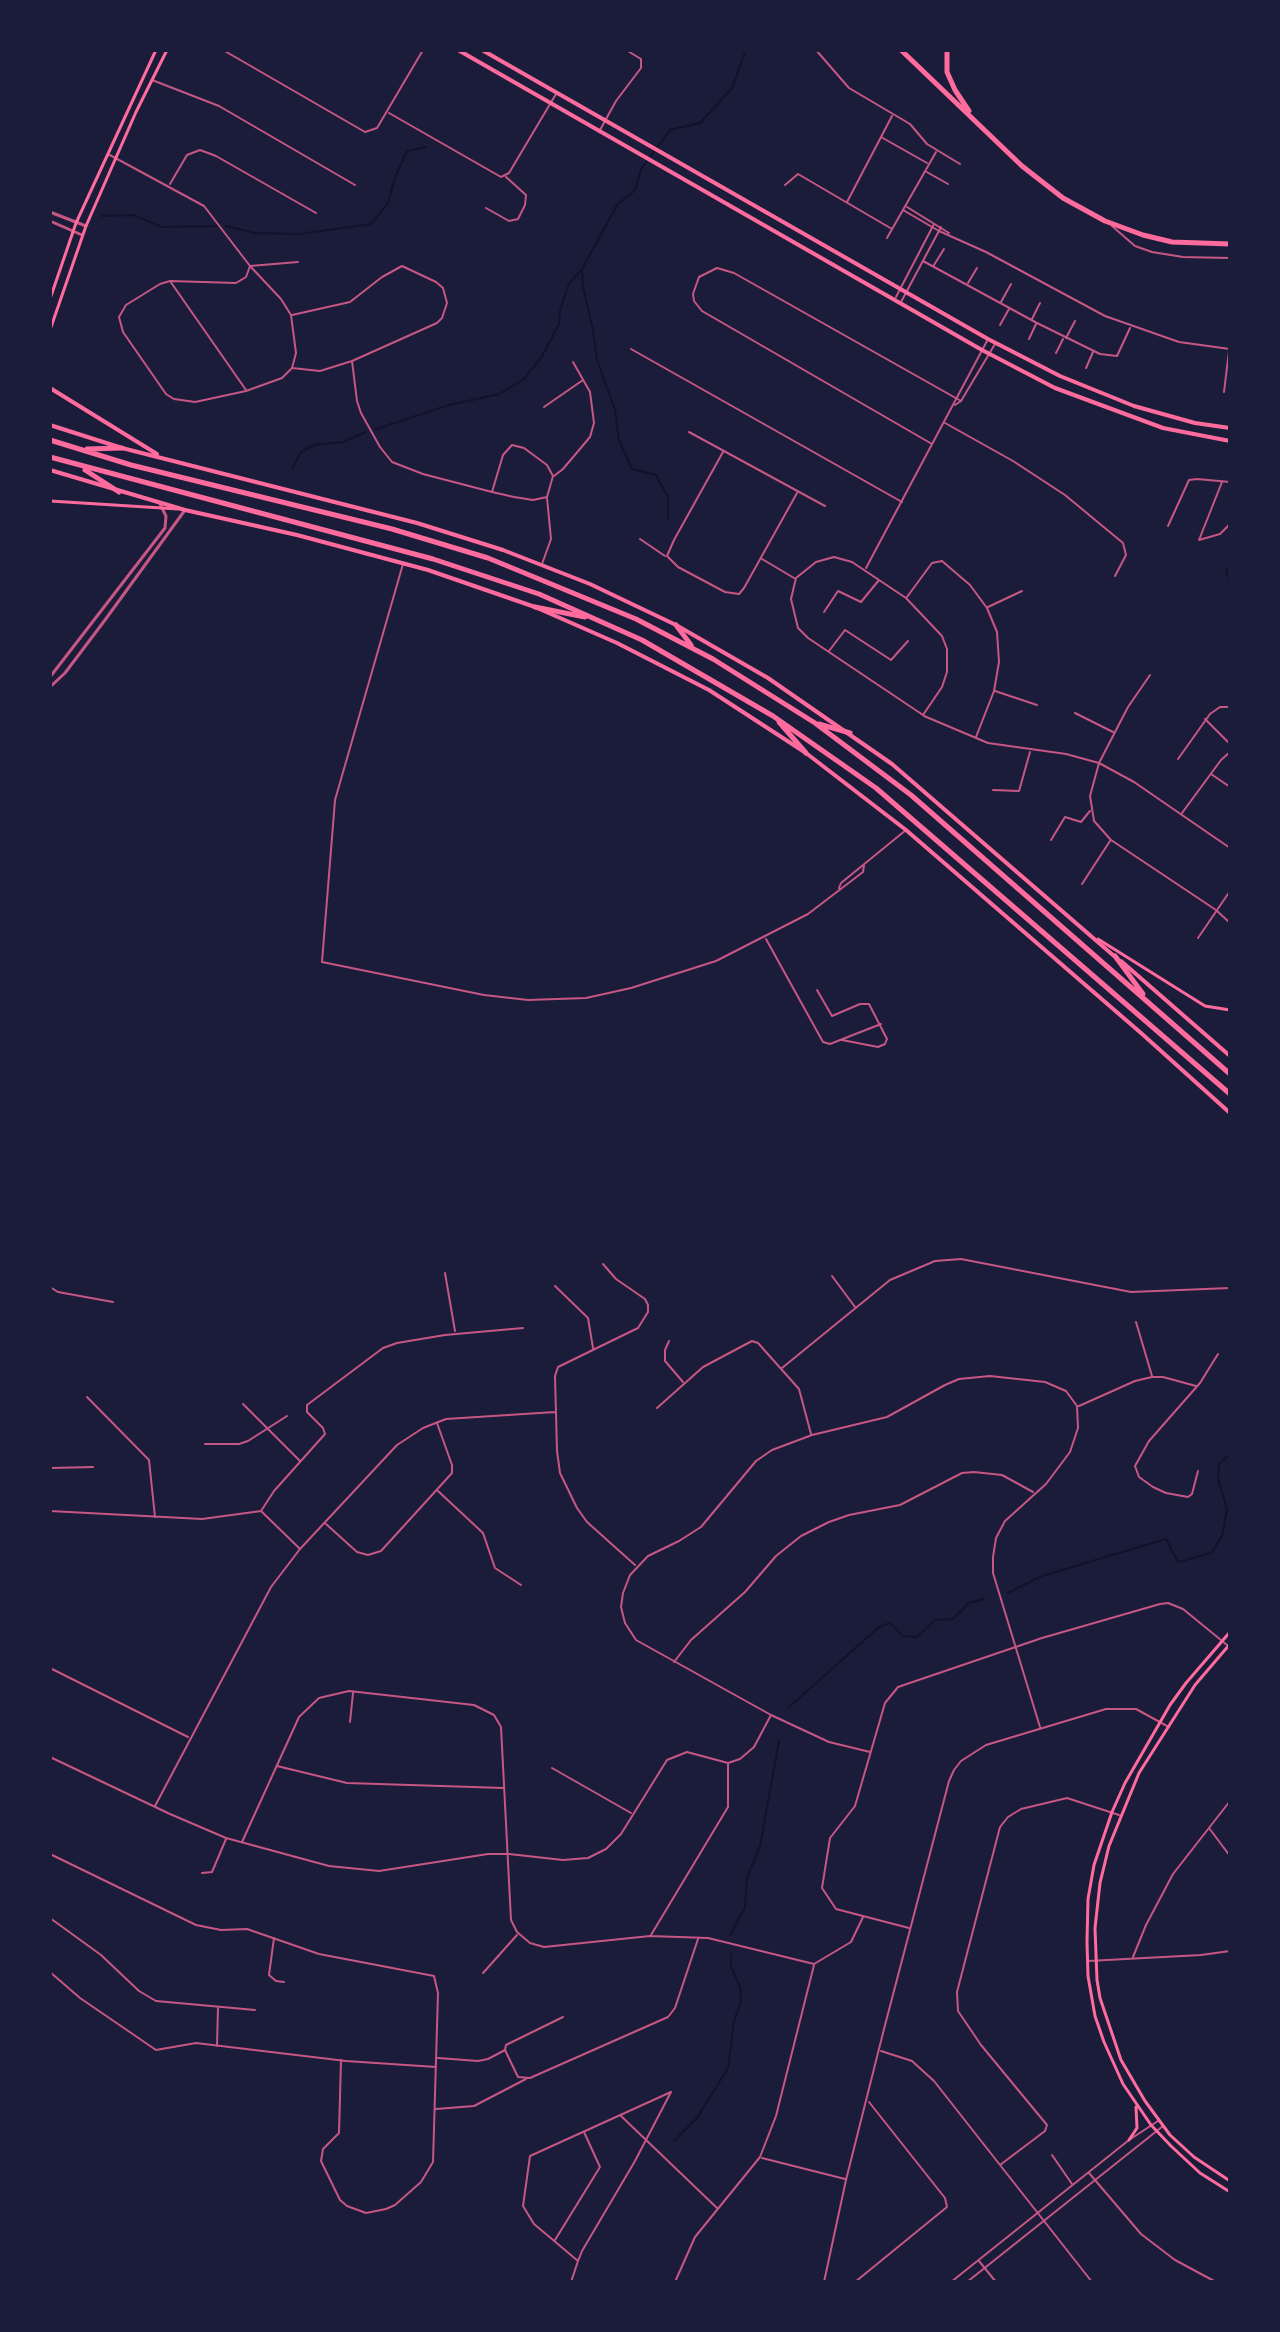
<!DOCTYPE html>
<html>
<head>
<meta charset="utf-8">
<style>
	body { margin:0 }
	#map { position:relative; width:1280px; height:2332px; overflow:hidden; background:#1b1b3a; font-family:"Work Sans",sans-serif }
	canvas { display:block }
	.frame { position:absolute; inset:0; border:52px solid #1b1b3a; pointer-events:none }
</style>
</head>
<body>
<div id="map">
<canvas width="1280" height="2332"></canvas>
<div class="frame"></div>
</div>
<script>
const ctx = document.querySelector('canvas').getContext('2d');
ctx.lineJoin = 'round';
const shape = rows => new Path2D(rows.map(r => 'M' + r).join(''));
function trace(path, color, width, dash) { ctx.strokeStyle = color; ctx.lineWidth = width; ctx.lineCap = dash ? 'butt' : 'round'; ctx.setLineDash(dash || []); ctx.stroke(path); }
trace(shape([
	[102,216,134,215,162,227,217,226],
	[226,226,255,233,299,234,371,224,388,203,395,177,407,151,426,147],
	[376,429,449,405,499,394,523,380,541,358,559,324,560,310,569,284,581,270],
	[292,469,301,452,314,445,343,442,366,432],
	[668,519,668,497,656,475,632,469,619,440,615,410,597,360,593,330,583,287,582,269,617,205,635,190,641,169,670,130,700,123,732,88,746,50],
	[1230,565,1226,572,1230,581],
	[1008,1593,1042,1576,1166,1539,1178,1562,1211,1553,1222,1536,1227,1509,1218,1479,1219,1464,1230,1454],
	[789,1707,879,1627,890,1623,903,1636,917,1637,935,1620,953,1619,969,1603,984,1599],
	[730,1935,745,1907,747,1878,760,1846,779,1741],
	[674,2141,697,2118,728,2068,734,2021,741,2001,740,1987,731,1967,731,1954]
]), '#12122b', 2);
trace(shape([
	[223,50,365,132,377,128,423,50],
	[816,50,849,88,910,124,927,144,960,164],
	[152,80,219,106,355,185],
	[389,113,501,177,509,173,556,94],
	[600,130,616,101,641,68,641,59,626,50],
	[881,137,927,163],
	[108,154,204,206,250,266,281,299,291,315,296,353,292,368,282,378,246,391,195,402,174,399,166,394,123,332,119,317,126,305,160,284,170,281,236,283,246,277,250,266,298,262],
	[925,171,948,184],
	[170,184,187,155,200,150,216,156,316,213],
	[785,185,798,174,892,229],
	[847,202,892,116],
	[907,207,949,233],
	[486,208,509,221,518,219,525,205,526,195,506,177],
	[903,210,939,231,986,252,1105,316,1179,342,1230,349],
	[1112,226,1135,246,1152,252,1183,257,1230,258],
	[887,238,936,152],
	[923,261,1037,323,1100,354,1117,356,1130,328],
	[934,265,944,249],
	[170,281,246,390],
	[968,283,977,268],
	[896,297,934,224],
	[901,302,941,227],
	[1001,302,1011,284],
	[1032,319,1040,303],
	[1000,325,1009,309],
	[1066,338,1075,321],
	[1029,339,1036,324],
	[631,349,902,502],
	[1056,353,1063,339],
	[352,361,357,401,361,413,380,447,392,462,423,474,492,492,514,497,533,500,547,497,553,476,547,465,524,448,512,445,503,455,492,492],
	[292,368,320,371,352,361,437,323,442,318,447,303,443,288,436,282,402,266,382,277,350,302,292,315],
	[1086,368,1093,352],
	[1224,392,1229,351],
	[955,405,961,401,995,344],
	[544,407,583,380],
	[945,423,1013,461,1065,495,1123,543,1126,555,1115,576],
	[689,432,825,506],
	[932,444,702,311,694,301,693,294,699,277,717,268,734,273,961,401],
	[723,452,674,540,667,556,678,567,725,592,739,594,744,588,797,493],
	[554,476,563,469,590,437,594,423,590,392,573,362],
	[1222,482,1199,540,1220,534,1230,524],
	[1168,526,1189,480,1197,479,1230,482],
	[640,539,665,556],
	[834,557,852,562,906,598,942,636,947,649,947,672,942,687,923,715,808,638,798,628,791,599,796,578,816,562,834,557],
	[762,559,794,578],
	[403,564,335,800,322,962,484,995,528,1000,586,998,631,988,716,961,808,914,863,872,864,865],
	[542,564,551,539,547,498],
	[866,568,987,341],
	[907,597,932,563,942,561,970,585,987,608,997,632,999,662,994,691,976,737],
	[988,607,1022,591],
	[824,612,838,591,861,602,879,580],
	[829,651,845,630,891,660,908,641],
	[1150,675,1128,707,1099,763,1090,796,1094,821,1111,840,1216,910,1230,923],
	[995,691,1037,705],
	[1075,713,1113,732],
	[924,716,988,743,1066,754,1099,763,1134,782,1230,848],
	[1205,719,1230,744],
	[1178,759,1210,714,1220,707,1230,707],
	[1211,774,1230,787],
	[993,790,1019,791,1030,752],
	[1182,813,1221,760,1230,752],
	[1051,840,1065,817,1081,822,1090,811],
	[1082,884,1110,841],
	[839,888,841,883,906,830],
	[1198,938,1230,891],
	[766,939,823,1042,830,1044,881,1024],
	[817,990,832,1016,860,1004,869,1004,887,1039,885,1044,878,1047,842,1040],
	[50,1062,50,1083],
	[603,1264,616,1279,645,1299,648,1305,648,1312,638,1328,558,1367,555,1376,557,1451,560,1473,577,1508,587,1522,635,1565],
	[445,1273,455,1331],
	[832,1276,855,1307],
	[555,1286,588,1318,593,1348],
	[50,1287,58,1292,113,1302],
	[1136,1322,1152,1376],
	[669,1341,665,1350,665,1361,683,1382],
	[782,1368,890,1280,935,1261,961,1259,1131,1292,1230,1288],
	[87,1397,149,1460,155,1517],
	[243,1404,300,1461],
	[1079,1406,1135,1381,1152,1377,1163,1377,1196,1386],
	[657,1408,703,1367,752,1341,758,1343,799,1389,811,1434],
	[50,1437,50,1455],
	[205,1444,239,1444,248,1441,287,1416],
	[50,1468,93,1467],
	[1198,1471,1192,1494,1188,1497,1166,1493,1153,1487,1139,1477,1135,1466,1149,1441,1200,1383,1218,1354],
	[438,1491,483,1533,495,1568,521,1585],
	[50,1511,202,1519,261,1511,299,1548],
	[261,1511,274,1491,325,1434,323,1428,307,1412,307,1405,383,1348,397,1343,445,1335,523,1328],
	[326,1524,357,1552,368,1555,381,1551,452,1473,452,1465,437,1423],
	[674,1662,691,1640,745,1592,776,1556,801,1536,829,1522,849,1515,900,1505,962,1473,974,1472,1002,1475,1033,1492],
	[50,1668,188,1737],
	[771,1715,636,1640,625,1623,621,1607,623,1593,630,1575,648,1556,679,1541,701,1527,756,1461,772,1450,812,1435,887,1417,945,1385,959,1379,990,1376,1045,1382,1066,1391,1077,1406,1078,1428,1070,1452,1046,1484,1005,1521,996,1538,993,1557,993,1573,1040,1727],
	[350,1722,353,1693],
	[50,1757,170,1814,226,1838,329,1866,379,1871,488,1854,509,1854,563,1860,588,1858,606,1849,621,1834,667,1760,687,1752,728,1763,740,1759,754,1747,771,1715,829,1742,870,1752],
	[277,1766,347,1783,504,1788],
	[552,1768,631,1813],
	[155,1806,271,1587,300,1549,397,1445,423,1428,446,1419,555,1412],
	[1209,1828,1230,1856],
	[242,1842,299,1717,319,1698,349,1691,474,1705,494,1715,501,1727,511,1920,517,1932,530,1943,544,1947,650,1936,708,1938,814,1964,851,1942,863,1917],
	[50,1854,196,1925,221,1930,247,1929,319,1954,434,1976,438,1993,433,2162,421,2182,395,2205,386,2209,366,2213,347,2206,340,2200,321,2161,323,2149,339,2133,341,2060],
	[202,1873,212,1872,226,1839],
	[50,1918,101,1955,139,1991,156,2001,255,2010],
	[909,1928,836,1909,822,1888,830,1838,855,1806,885,1703,898,1687,1042,1638,1160,1604,1168,1603,1183,1609,1227,1645],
	[651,1935,728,1807,728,1763],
	[274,1938,269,1975,276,1981,284,1982],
	[1133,1957,1146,1925,1173,1874,1230,1801],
	[1088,1961,1201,1955,1230,1951],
	[50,1972,80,1998,156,2050,196,2043,346,2061,436,2067],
	[483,1973,517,1935],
	[563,2017,506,2045,505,2050,518,2077,530,2078,668,2017,675,2008,698,1939],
	[217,2046,218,2008],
	[881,2051,912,2061,934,2081,1092,2282],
	[438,2058,478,2061,488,2059,505,2050],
	[436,2109,474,2106,526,2079],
	[620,2115,717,2208],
	[1052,2155,1072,2184],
	[762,2158,845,2179],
	[1000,2165,1045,2131,1047,2125,981,2045,958,2011,957,1992,1000,1827,1008,1817,1021,1809,1067,1798,1119,1815],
	[1089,2173,1141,2234,1175,2260,1216,2282],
	[555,2240,600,2167,584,2132],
	[979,2261,996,2282],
	[571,2282,578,2261,582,2251,635,2161,671,2092,530,2156,523,2206,534,2224,578,2261],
	[675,2282,695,2237,760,2157,776,2116,814,1965],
	[824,2282,846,2180,884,2029,949,1781,954,1770,961,1761,986,1745,1106,1709,1136,1709,1167,1726],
	[855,2282,947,2207,945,2198,869,2102],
	[951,2282,1129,2140,1158,2121],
	[967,2282,1163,2126]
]), '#c65784', 2);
trace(shape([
	[50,212,86,226],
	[50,221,82,235],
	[50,677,165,528,166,516,159,502],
	[50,687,65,673,105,620,185,510]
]), '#c65784', 3);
trace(shape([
	[50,299,76,223,156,50],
	[50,330,86,226,136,112,167,50],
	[50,501,178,509],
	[1098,939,1205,1006,1230,1010],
	[1230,1632,1186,1683,1170,1705,1125,1783,1112,1812,1094,1865,1088,1899,1087,1942,1088,1976,1095,2016,1104,2042,1123,2084,1151,2125,1171,2146,1200,2173,1230,2192],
	[1230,1644,1195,1685,1139,1773,1109,1846,1100,1883,1095,1928,1097,1980,1100,1998,1121,2060,1145,2101,1170,2135,1194,2157,1230,2181],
	[1129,2140,1137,2128,1136,2107]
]), '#ff6b9d', 3);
trace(shape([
	[458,50,982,350,1055,388,1163,428,1230,441],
	[482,50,988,339,1060,376,1134,406,1195,423,1230,428]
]), '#ff6b9d', 4);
trace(shape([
	[50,388,157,454],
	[50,425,122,448,417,523,503,550,590,584,676,625,768,678,892,764,1114,956],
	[50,470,185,510,297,535,428,570,535,607,617,643,709,690,806,753,906,830,1141,1033,1230,1113],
	[1121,961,1230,1056]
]), '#ff6b9d', 4);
trace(shape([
	[901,50,1022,166,1063,198,1105,221,1143,235,1172,242,1230,244],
	[947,50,947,72,955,90,969,111],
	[50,440,131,465,392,529,488,558,636,619,713,659,815,723,911,795,1230,1074],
	[87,449,122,448],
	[50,457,433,559,539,594,642,640,773,716,876,788,1230,1094],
	[85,470,119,492],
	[535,607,585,617],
	[676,625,691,645],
	[779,722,806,753],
	[819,724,850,733],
	[1115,956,1143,994]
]), '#ff6b9d', 5);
</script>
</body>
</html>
